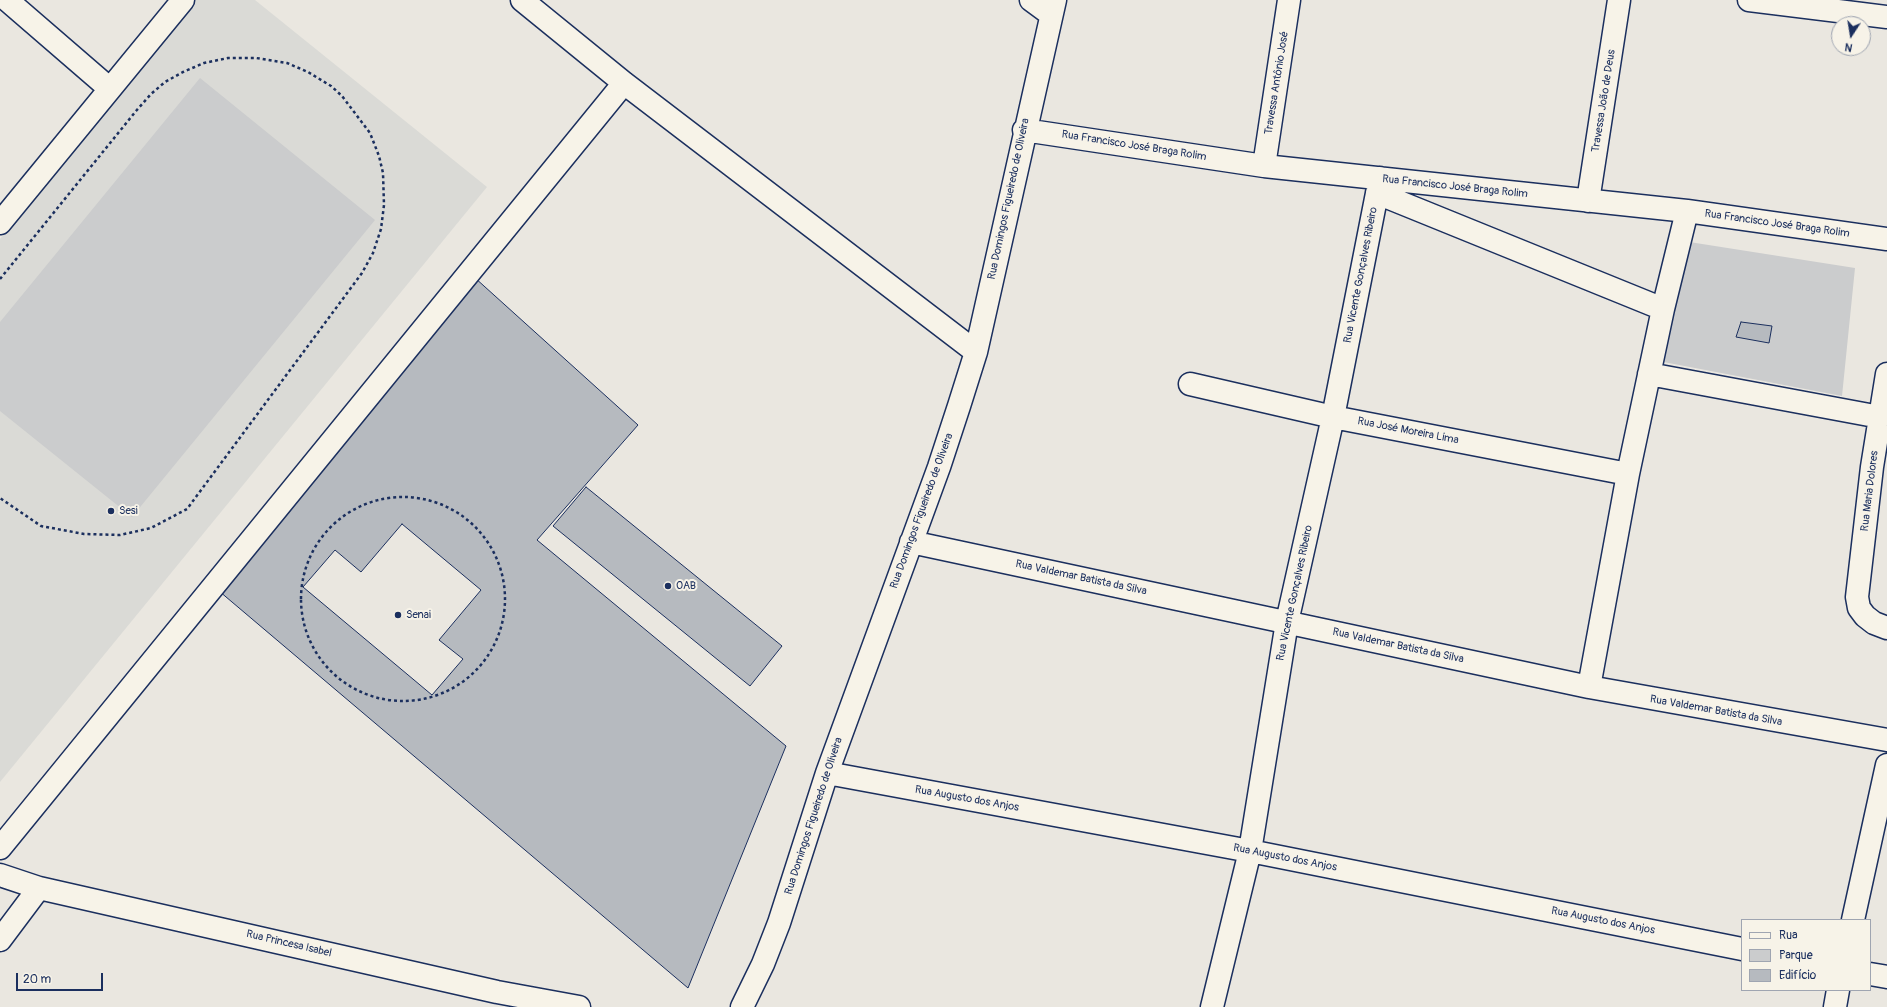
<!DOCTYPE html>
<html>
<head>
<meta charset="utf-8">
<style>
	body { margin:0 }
	#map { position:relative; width:1887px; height:1007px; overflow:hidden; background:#eae7e0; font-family:Pangolin,sans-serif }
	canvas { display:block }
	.legend { position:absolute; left:1741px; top:919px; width:130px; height:72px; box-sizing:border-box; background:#f7f3e8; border:1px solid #9fa5b1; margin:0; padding:5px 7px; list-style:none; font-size:12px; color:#1b2f5e }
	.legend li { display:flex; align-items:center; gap:8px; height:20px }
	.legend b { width:20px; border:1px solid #9fa5b1 }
	.north { position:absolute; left:1831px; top:16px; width:40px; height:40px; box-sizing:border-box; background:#f7f3e8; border:1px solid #9fa5b1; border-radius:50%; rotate:192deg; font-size:11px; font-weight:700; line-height:16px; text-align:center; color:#1b2f5e }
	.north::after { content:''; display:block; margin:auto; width:14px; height:18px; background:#1b2f5e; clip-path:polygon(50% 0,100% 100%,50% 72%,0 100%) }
	.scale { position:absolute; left:16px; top:973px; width:87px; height:18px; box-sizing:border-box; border:2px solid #1b2f5e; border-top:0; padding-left:5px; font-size:12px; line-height:14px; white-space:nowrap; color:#1b2f5e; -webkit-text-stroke:3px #f7f3e8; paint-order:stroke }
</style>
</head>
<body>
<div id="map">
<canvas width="1887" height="1007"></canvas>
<ul class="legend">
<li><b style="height:5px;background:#f7f3e8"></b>Rua</li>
<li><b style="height:11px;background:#cbcccd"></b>Parque</li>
<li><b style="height:11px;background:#b6babf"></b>Edifício</li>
</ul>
<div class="north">N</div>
<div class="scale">20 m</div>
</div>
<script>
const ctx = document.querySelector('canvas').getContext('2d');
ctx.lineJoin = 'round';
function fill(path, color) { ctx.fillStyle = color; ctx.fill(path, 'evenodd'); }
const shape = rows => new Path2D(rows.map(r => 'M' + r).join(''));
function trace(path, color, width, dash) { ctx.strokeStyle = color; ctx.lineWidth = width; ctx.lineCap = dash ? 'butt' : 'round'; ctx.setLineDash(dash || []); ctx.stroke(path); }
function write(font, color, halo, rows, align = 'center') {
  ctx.font = font + ' Pangolin,sans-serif'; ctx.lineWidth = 4; ctx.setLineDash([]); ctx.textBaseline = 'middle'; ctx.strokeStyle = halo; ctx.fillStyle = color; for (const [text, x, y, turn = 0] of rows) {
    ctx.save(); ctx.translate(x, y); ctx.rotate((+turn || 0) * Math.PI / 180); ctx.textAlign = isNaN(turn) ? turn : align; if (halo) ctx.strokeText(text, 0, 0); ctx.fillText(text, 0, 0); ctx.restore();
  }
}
fill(shape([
	[196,0,255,0,487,187,0,782,0,239]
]), '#dadad6');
fill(shape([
	[200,78,375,220,132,517,0,411,0,322],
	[1683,241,1855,268,1842,396,1653,360]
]), '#cbcccd');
const building = shape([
	[474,277,638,425,537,540,786,746,688,988,219,591,474,277],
	[1741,322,1772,326,1769,343,1736,337,1741,322],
	[586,487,782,646,750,686,553,526,586,487],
	[402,524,481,590,439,640,463,659,432,695,303,587,335,550,361,572,402,524]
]);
fill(building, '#b6babf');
trace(building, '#1b2f5e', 1);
const minor = shape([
	[7,0,110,89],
	[522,0,624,83,976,352],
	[1031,0,1050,14],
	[1749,0,1887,17],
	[1024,130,1264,166,1687,211,1887,239],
	[1264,166,1289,0],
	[1377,193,1663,309],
	[1588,201,1619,0],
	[0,223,183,0],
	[1649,374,1880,417],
	[1887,374,1872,467,1857,597,1859,608,1865,616,1874,623,1887,628],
	[1190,384,1333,417,1628,474],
	[911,542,1589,687,1887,740],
	[1589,687,1628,474,1663,309,1687,211],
	[827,773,1250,851,1742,949],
	[0,848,624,83],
	[0,875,39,888,497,992,579,1007],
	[1853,920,1887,765],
	[0,940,39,888],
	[1870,974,1887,977],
	[742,1007,763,964,779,923,827,773,939,467,959,406,976,352,1055,0],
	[1212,1007,1250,851,1287,622,1333,417,1380,178],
	[1835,1007,1838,990]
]);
trace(minor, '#1b2f5e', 25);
trace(shape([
	[0,279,136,111,151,94,165,82,183,72,204,63,228,58,256,58,287,63,308,72,331,86,342,96,370,133,379,156,383,173,384,205,381,229,373,253,362,273,187,509,151,528,120,535,84,534,41,526,0,498],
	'301 599a102 102 0 1 1 204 0a102 102 0 1 1-204 0Z'
]), '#1b2f5e', 2.5, [3, 3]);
trace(minor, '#f7f3e8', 22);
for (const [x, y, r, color] of [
	[111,511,4,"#1b2f5e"],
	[668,586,4,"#1b2f5e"],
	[398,615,4,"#1b2f5e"]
]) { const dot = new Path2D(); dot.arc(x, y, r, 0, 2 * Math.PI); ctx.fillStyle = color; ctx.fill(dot); trace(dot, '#f7f3e8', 1.5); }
write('11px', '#1b2f5e', '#f7f3e8', [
	["Travessa Antônio José",1277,83,-81],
	["Travessa João de Deus",1604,101,-81],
	["Rua Francisco José Braga Rolim",1134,146,9],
	["Rua Francisco José Braga Rolim",1455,187,6],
	["Rua Domingos Figueiredo de Oliveira",1009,199,-78],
	["Rua Francisco José Braga Rolim",1777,224,8],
	["Rua Vicente Gonçalves Ribeiro",1361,275,-79],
	["Rua José Moreira Lima",1408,431,11],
	["Rua Maria Dolores",1870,491,-83],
	["Rua Domingos Figueiredo de Oliveira",922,511,-70],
	["Rua Valdemar Batista da Silva",1081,578,12],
	["Rua Vicente Gonçalves Ribeiro",1295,593,-78],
	["Rua Valdemar Batista da Silva",1398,646,12],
	["Rua Valdemar Batista da Silva",1716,711,10],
	["Rua Augusto dos Anjos",967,799,10],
	["Rua Domingos Figueiredo de Oliveira",814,816,-72],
	["Rua Augusto dos Anjos",1285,858,11],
	["Rua Augusto dos Anjos",1603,921,11],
	["Rua Princesa Isabel",289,944,13]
]);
write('11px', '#1b2f5e', '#f7f3e8', [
	["Sesi",119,511],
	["OAB",676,586],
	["Senai",406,615]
], 'left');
</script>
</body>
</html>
